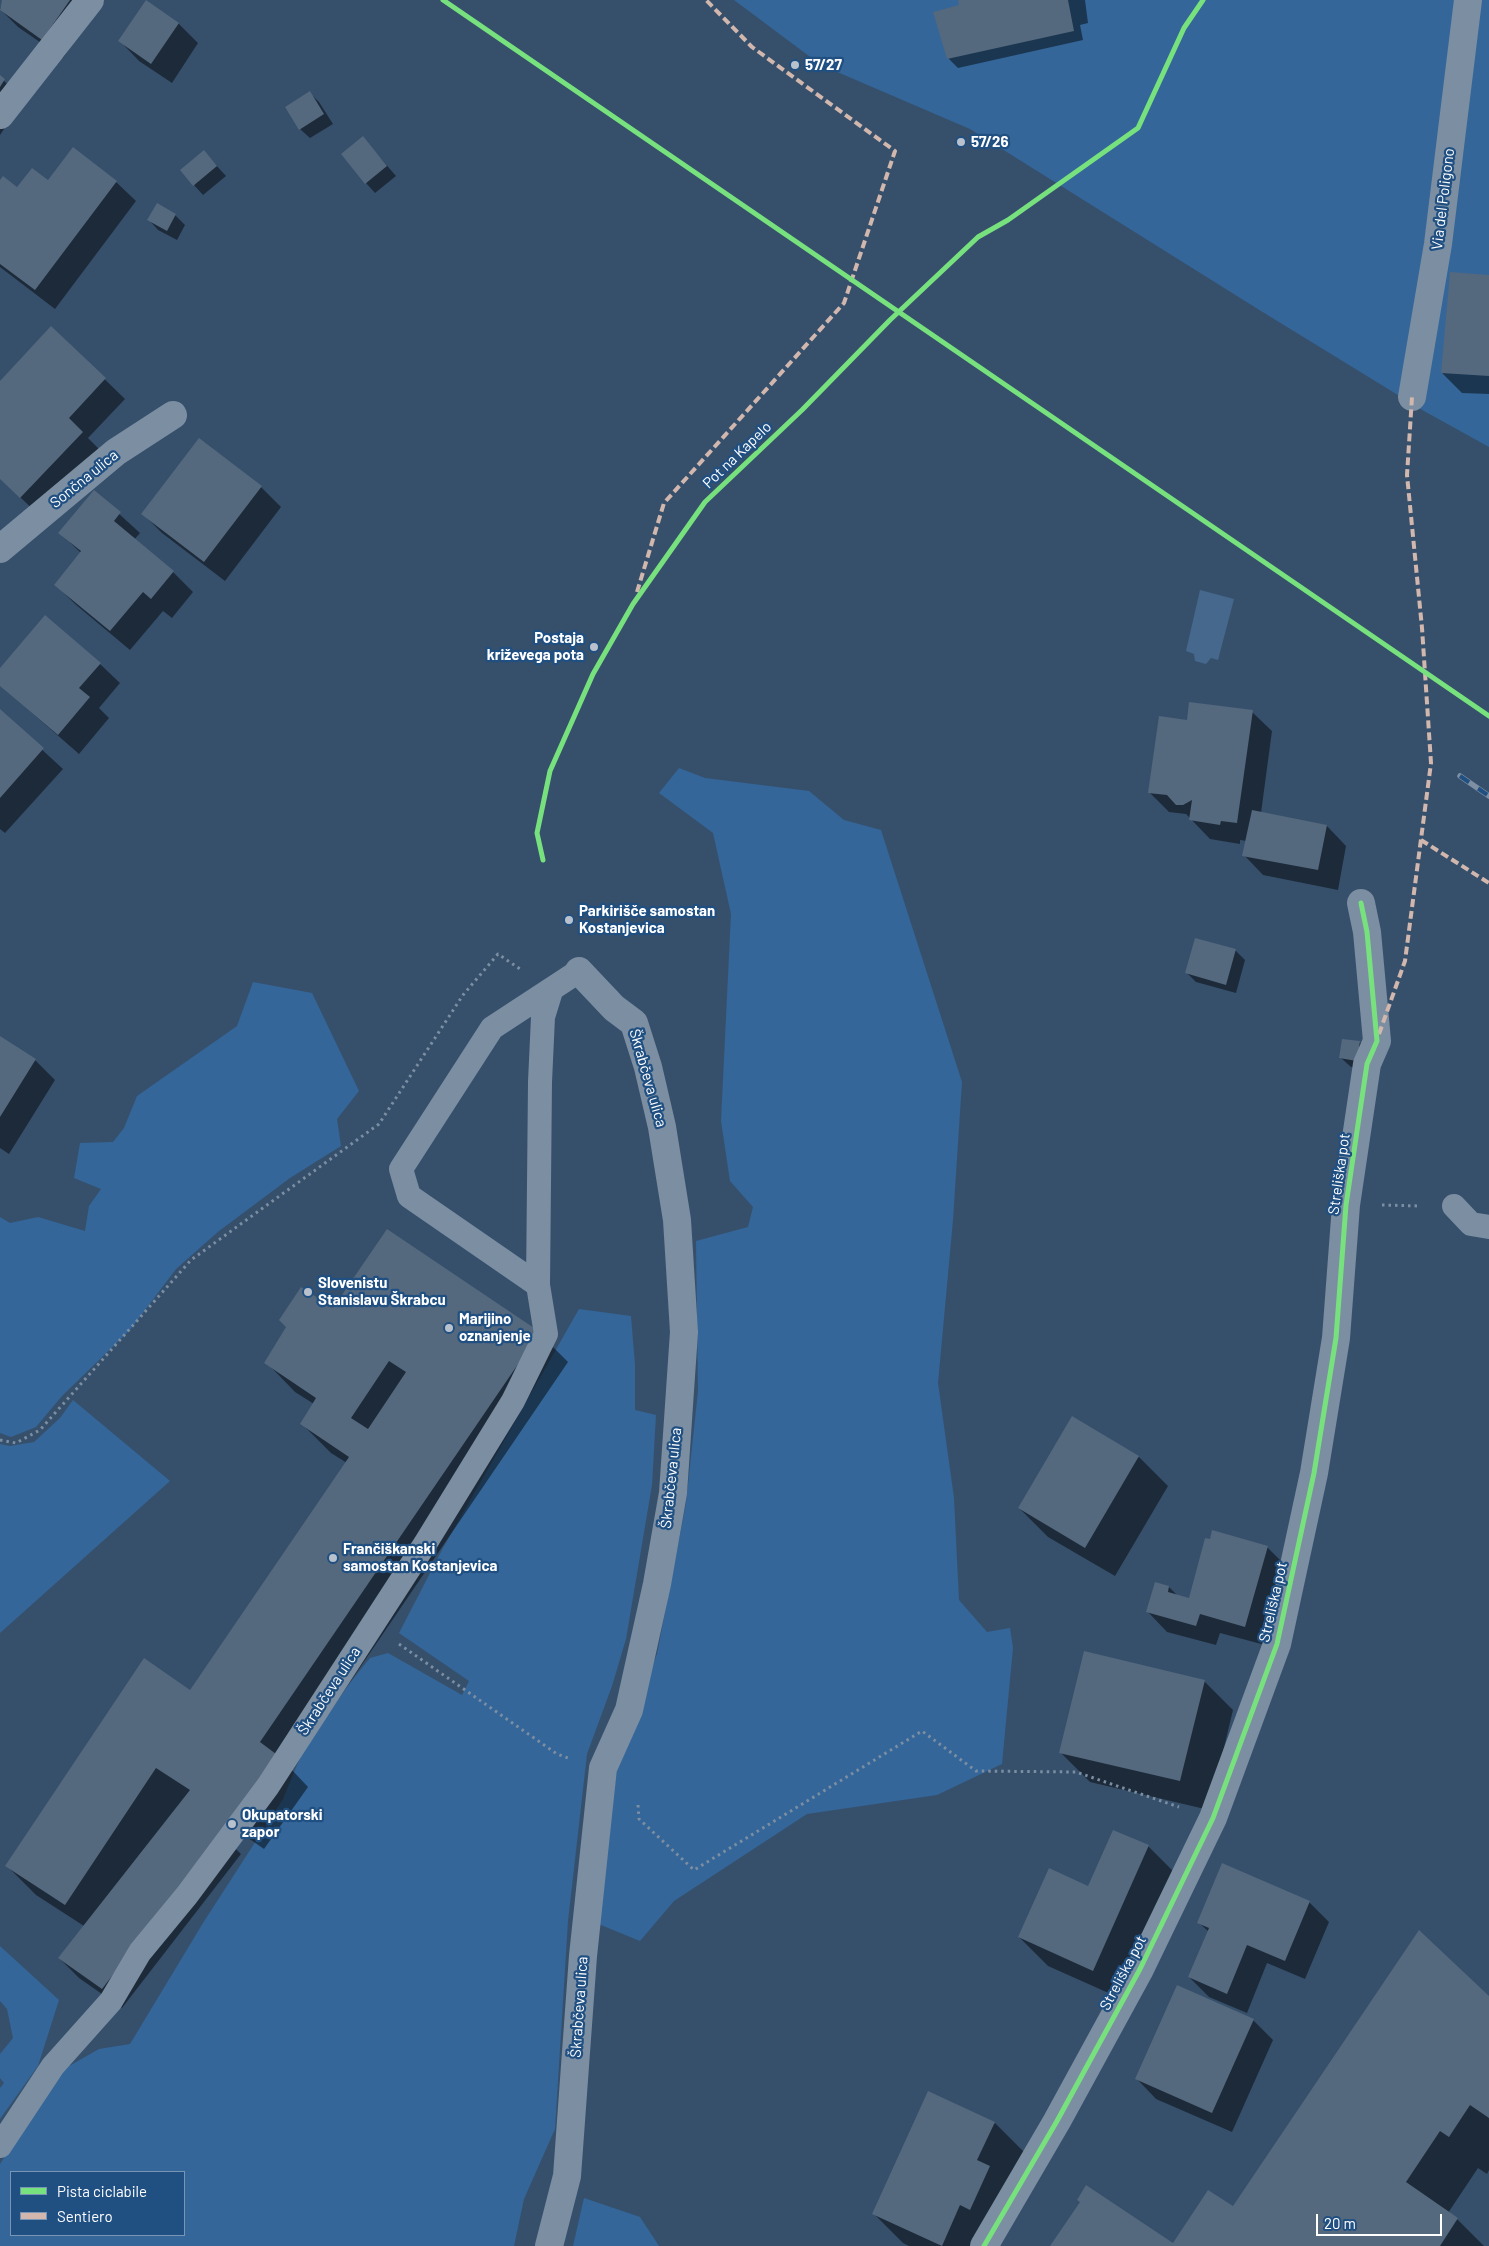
<!DOCTYPE html>
<html>
<head>
<meta charset="utf-8">
<style>
	body { margin:0 }
	#map { position:relative; width:1489px; height:2246px; overflow:hidden; background:#36506c; font-family:Barlow,sans-serif }
	canvas { display:block }
	.legend { position:absolute; left:10px; top:2171px; width:175px; height:65px; box-sizing:border-box; background:#204f82; border:1px solid #7995b4; margin:0; padding:6px 9px; list-style:none; font-size:15px; color:#fff }
	.legend li { display:flex; align-items:center; gap:10px; height:25px }
	.legend b { width:25px; border:1px solid #7995b4 }
	.scale { position:absolute; left:1316px; top:2214px; width:126px; height:22px; box-sizing:border-box; border:2px solid #fff; border-top:0; padding-left:6px; font-size:15px; line-height:18px; white-space:nowrap; color:#fff; -webkit-text-stroke:4px #204f82; paint-order:stroke }
</style>
</head>
<body>
<div id="map">
<canvas width="1489" height="2246"></canvas>
<ul class="legend">
<li><b style="height:6px;background:#77e17e"></b>Pista ciclabile</li>
<li><b style="height:6px;background:#d1b7ad"></b>Sentiero</li>
</ul>
<div class="scale">20 m</div>
</div>
<script>
const ctx = document.querySelector('canvas').getContext('2d');
ctx.lineJoin = 'round';
function fill(path, color) { ctx.fillStyle = color; ctx.fill(path, 'evenodd'); }
const shape = rows => new Path2D(rows.map(r => 'M' + r).join(''));
function trace(path, color, width, dash) { ctx.strokeStyle = color; ctx.lineWidth = width; ctx.lineCap = dash ? 'butt' : 'round'; ctx.setLineDash(dash || []); ctx.stroke(path); }
function write(font, color, halo, rows, align = 'center') {
  ctx.font = font + ' Barlow,sans-serif'; ctx.lineWidth = 4.5; ctx.setLineDash([]); ctx.textBaseline = 'middle'; ctx.strokeStyle = halo; ctx.fillStyle = color; for (const [text, x, y, turn = 0] of rows) {
    ctx.save(); ctx.translate(x, y); ctx.rotate((+turn || 0) * Math.PI / 180); ctx.textAlign = isNaN(turn) ? turn : align; if (halo) ctx.strokeText(text, 0, 0); ctx.fillText(text, 0, 0); ctx.restore();
  }
}
fill(shape([
	[734,0,1489,0,1489,447,1424,411,1261,311,970,129,821,65],
	[679,768,705,778,809,791,844,820,881,830,962,1082,953,1220,938,1383,954,1498,959,1600,987,1632,1010,1628,1013,1648,1002,1764,937,1795,807,1814,674,1901,640,1941,596,1923,617,1759,657,1654,686,1503,698,1391,696,1241,748,1227,753,1207,730,1181,721,1121,731,914,713,833,659,793],
	[253,982,312,993,359,1091,337,1119,341,1146,290,1178,219,1231,176,1269,130,1330,62,1396,36,1427,11,1437,0,1433,0,1217,10,1223,38,1217,85,1231,89,1206,101,1189,74,1178,80,1143,113,1142,124,1128,137,1096,237,1026],
	[579,1309,631,1316,635,1365,635,1410,656,1415,652,1485,626,1639,612,1686,587,1754,568,1921,555,2129,524,2199,514,2246,0,2246,0,2164,62,2070,99,2049,130,2044,203,1923,283,1799,311,1731,370,1658,388,1653,462,1695,469,1681,399,1633,443,1548],
	[11,2172,184,2172,184,2235,11,2235],
	[73,1400,170,1481,0,1633,0,1444,10,1446,34,1442,60,1418],
	[0,1946,59,2000,38,2066,0,2119,0,2088,4,2083,0,2078,0,2054,13,2038,7,2009,0,2001],
	[584,2198,640,2217,659,2246,573,2246]
]), '#346699');
fill(shape([
	[1200,590,1234,599,1218,660,1211,658,1206,664,1195,661,1194,654,1186,651]
]), '#46688c');
fill(shape([
	[3,0,104,0,63,58,18,27,0,9],
	[959,0,1085,0,1088,23,1080,25,1083,40,958,68,948,58,961,9],
	[146,2,179,24,198,43,172,83,139,61,120,41],
	[0,77,24,100,0,135],
	[310,93,319,102,333,124,310,138,300,129],
	[363,138,396,176,375,193,366,183],
	[204,152,226,176,203,195,194,185],
	[0,182,17,189,48,182,116,182,136,201,55,309,0,267],
	[175,215,185,225,177,240,158,230,149,220],
	[1489,276,1489,394,1462,393,1442,373],
	[52,328,125,399,88,438,102,452,41,517,0,478,0,382],
	[200,440,261,487,281,507,225,581,162,533,143,514],
	[94,491,140,533,134,540,173,572,193,592,172,618,163,611,130,650,75,604,56,585,81,553,60,533],
	[100,664,120,683,99,708,109,718,79,754,0,685,0,670],
	[0,711,63,769,5,833,0,829],
	[1252,712,1272,731,1261,813,1327,826,1346,846,1338,890,1263,875,1244,855,1247,841,1240,840,1240,844,1210,839,1186,814,1169,812,1149,792,1188,721],
	[1235,950,1245,960,1236,993,1196,982,1187,973],
	[0,1038,35,1060,55,1080,9,1154,0,1148],
	[1359,1042,1369,1051,1367,1070,1351,1067,1341,1058],
	[333,1310,539,1333,568,1362,291,1769,308,1787,264,1849,241,1833,231,1844,241,1854,122,2008,79,1978,59,1958,84,1926,36,1895,7,1866,190,1692,347,1463,331,1453,302,1424,314,1404,295,1392,266,1362,288,1327],
	[1139,1457,1168,1486,1115,1576,1048,1537,1019,1508],
	[1267,1547,1287,1567,1265,1645,1220,1633,1216,1645,1167,1632,1148,1612,1169,1587,1178,1596,1190,1599],
	[1204,1681,1233,1710,1209,1810,1090,1782,1061,1753],
	[1148,1846,1177,1875,1122,1999,1048,1966,1019,1937],
	[1309,1902,1329,1922,1305,1979,1267,1963,1247,2013,1209,1997,1189,1977,1209,1932,1198,1922],
	[1489,1998,1489,2170,1487,2174,1478,2168,1448,2213,1457,2219,1484,2246,1052,2246,1173,2245,1233,2208],
	[1253,2020,1273,2040,1232,2132,1156,2099,1137,2079],
	[995,2123,1024,2152,983,2246,909,2246,903,2243,874,2214]
]), '#0007');
fill(shape([
	[2,0,70,0,42,40,0,10],
	[146,0,179,23,151,64,118,41],
	[958,0,1068,0,1074,31,947,59,933,12,959,5],
	[0,75,5,79,0,87],
	[310,91,324,114,299,130,285,107],
	[363,136,387,166,365,184,341,154],
	[73,147,117,181,35,290,0,264,0,180,3,176,17,187,32,168,48,180],
	[204,150,217,166,193,186,180,170],
	[157,203,176,214,167,231,147,220],
	[1450,272,1489,275,1489,376,1441,373],
	[51,326,106,378,69,418,83,432,20,498,0,479,0,381],
	[199,438,262,486,204,562,141,514],
	[94,490,121,512,114,521,174,571,151,599,143,592,110,631,54,585,81,551,58,533],
	[45,615,101,663,79,688,90,697,58,735,0,686,0,668],
	[1189,702,1253,710,1237,823,1221,821,1220,825,1189,820,1192,800,1183,805,1176,805,1167,795,1148,793,1159,716,1187,720],
	[0,709,44,748,0,798],
	[1252,810,1327,825,1318,870,1242,856],
	[1195,938,1236,949,1226,985,1185,973],
	[0,1036,36,1059,0,1117],
	[1342,1039,1360,1041,1357,1061,1339,1058],
	[387,1229,540,1332,260,1742,280,1757,102,1989,58,1958,190,1790,156,1768,65,1905,5,1866,144,1658,190,1690,349,1457,300,1424,316,1398,264,1363,286,1327,279,1320,301,1287,333,1308],
	[389,1361,406,1372,368,1429,351,1418],
	[1072,1416,1139,1456,1085,1548,1018,1508],
	[1212,1530,1268,1546,1245,1627,1200,1614,1196,1626,1146,1612,1155,1582,1169,1586,1168,1592,1189,1598,1205,1538,1210,1539],
	[1084,1651,1205,1680,1180,1781,1059,1753],
	[1113,1830,1149,1845,1093,1971,1018,1937,1049,1868,1088,1886],
	[1222,1863,1310,1901,1285,1961,1247,1945,1227,1994,1188,1977,1209,1928,1197,1923],
	[1419,1930,1489,1996,1489,2118,1470,2105,1449,2137,1440,2131,1406,2182,1458,2218,1440,2246,1050,2246,1080,2202,1077,2200,1086,2185,1173,2243,1208,2190,1233,2206],
	[1177,1985,1254,2019,1212,2113,1135,2079],
	[928,2091,995,2122,977,2160,990,2166,970,2210,960,2205,942,2246,872,2214]
]), '#54687e');
trace(shape([
	[1382,1205,1421,1206],
	[0,1440,16,1443,40,1430,191,1260,379,1124,463,995,498,954,520,969],
	[399,1644,557,1754,568,1758],
	[638,1805,639,1819,694,1870,922,1731,976,1771,1076,1772,1179,1807]
]), '#7c8ea2', 3, [2.5, 4]);
trace(shape([
	[1454,1206,1471,1224,1489,1227],
	[538,1285,409,1196,401,1169,492,1028,579,971],
	[0,2146,53,2066,111,2001,140,1952,187,1895,268,1786,425,1544,513,1401,546,1334,538,1285,540,1082,543,1017,551,991]
]), '#7c8ea2', 24);
trace(shape([
	[0,115,90,0],
	[1412,397,1438,244,1468,0],
	[0,549,116,452,173,415],
	[549,2246,567,2176,583,1956,603,1768,629,1710,657,1584,673,1493,684,1332,677,1220,662,1127,648,1067,634,1023,614,1008,579,971],
	[984,2246,1057,2121,1140,1969,1213,1818,1277,1644,1314,1473,1336,1338,1346,1205,1367,1064,1377,1041,1367,932,1361,903]
]), '#7c8ea2', 28);
const rail = shape([
	[1460,776,1489,796]
]);
trace(rail, '#7d8fa2', 5.5);
trace(rail, '#204f82', 4, [11]);
trace(shape([
	[637,592,664,503,844,303,895,151,752,47,706,0],
	[1421,840,1489,883],
	[1379,1034,1405,961,1431,763,1422,628,1407,475,1412,397]
]), '#d1b7ad', 4, [8, 4]);
trace(shape([
	[443,0,1489,716],
	[543,860,537,833,550,771,593,674,633,604,705,502,802,410,890,320,978,237,1008,220,1138,128,1184,28,1203,0],
	[984,2246,1057,2121,1140,1969,1213,1818,1277,1644,1314,1473,1336,1338,1346,1205,1367,1064,1377,1041,1367,932,1361,903]
]), '#77e17e', 5);
for (const [x, y, r, color] of [
	[795,65,5,"#b9c2cc"],
	[961,142,5,"#b9c2cc"],
	[594,647,5,"#b9c2cc"],
	[569,920,5,"#b9c2cc"],
	[308,1292,5,"#b9c2cc"],
	[449,1328,5,"#b9c2cc"],
	[333,1558,5,"#b9c2cc"],
	[232,1824,5,"#b9c2cc"]
]) { const dot = new Path2D(); dot.arc(x, y, r, 0, 2 * Math.PI); ctx.fillStyle = color; ctx.fill(dot); trace(dot, '#204f82', 2); }
write('bold 15px', '#fff', '#204f82', [
	["57/27",805,65],
	["57/26",971,142],
	["Postaja",584,638,"right"],
	["križevega pota",584,655,"right"],
	["Parkirišče samostan",579,911],
	["Kostanjevica",579,928],
	["Slovenistu",318,1283],
	["Stanislavu Škrabcu",318,1300],
	["Marijino",459,1319],
	["oznanjenje",459,1336],
	["Frančiškanski",343,1549],
	["samostan Kostanjevica",343,1566],
	["Okupatorski",242,1815],
	["zapor",242,1832]
], 'left');
write('15px', '#fff', '#204f82', [
	["Via del Poligono",1443,199,-83],
	["Pot na Kapelo",737,455,-44],
	["Sončna ulica",84,479,-39],
	["Škrabčeva ulica",648,1078,74],
	["Streliška pot",1339,1174,-82],
	["Škrabčeva ulica",671,1478,-84],
	["Streliška pot",1273,1602,-77],
	["Škrabčeva ulica",329,1691,-57],
	["Streliška pot",1123,1973,-62],
	["Škrabčeva ulica",579,2007,-86]
]);
</script>
</body>
</html>
